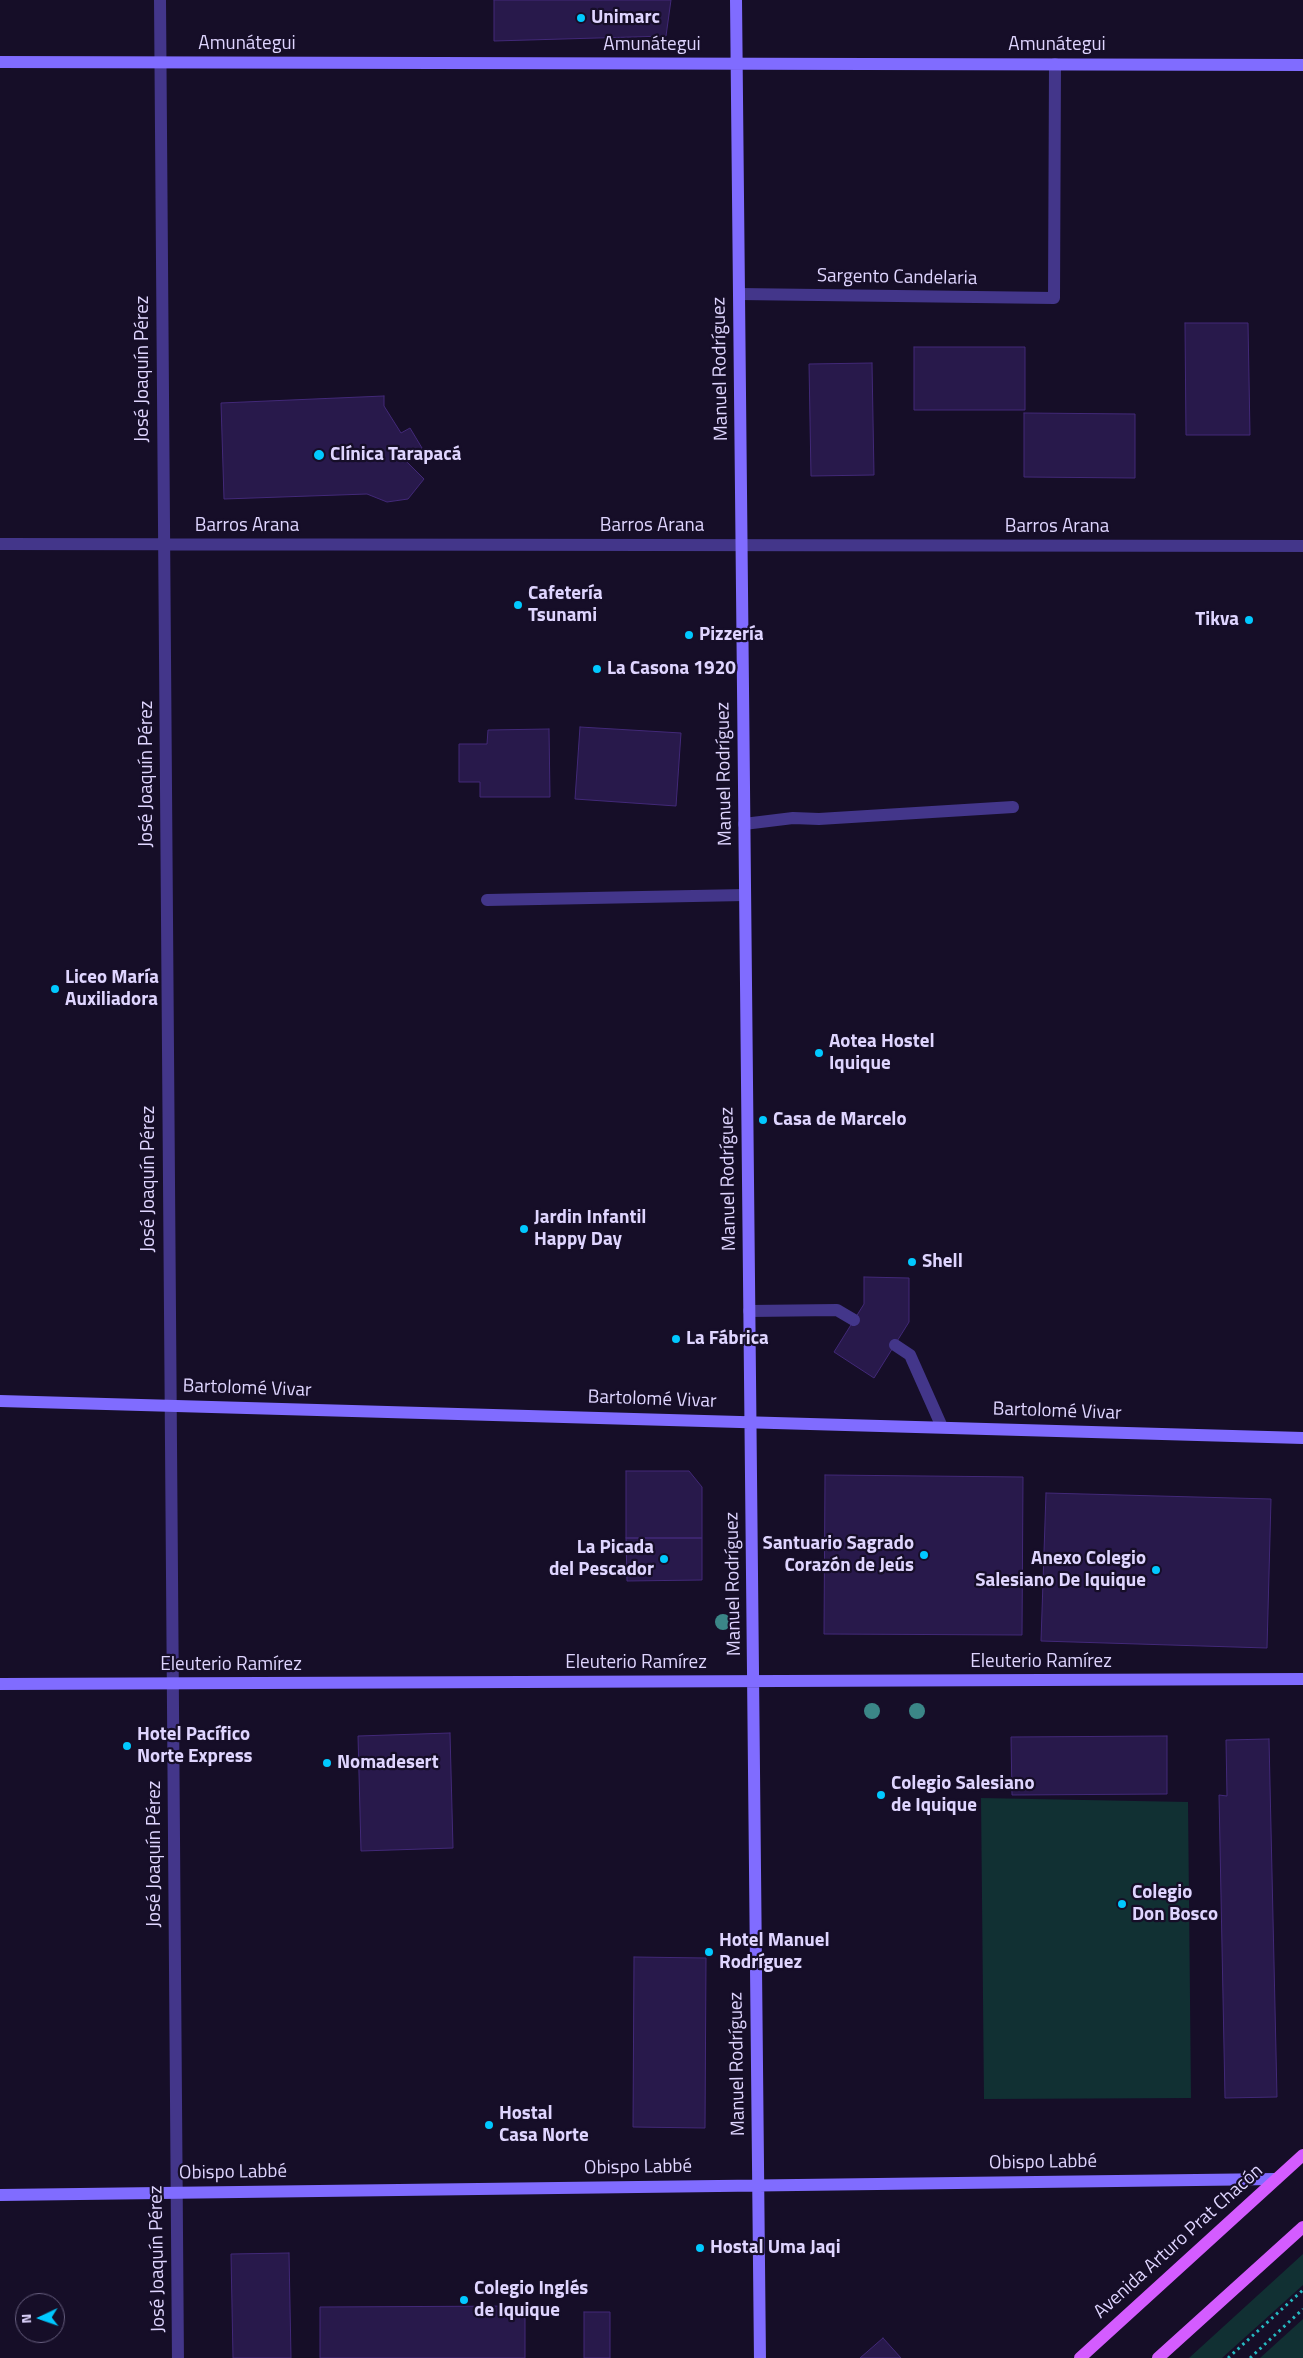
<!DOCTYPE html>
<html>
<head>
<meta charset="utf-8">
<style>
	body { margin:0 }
	#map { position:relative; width:1303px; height:2358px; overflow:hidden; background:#160e28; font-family:"Titillium Web",sans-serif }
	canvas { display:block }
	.north { position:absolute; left:15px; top:2293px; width:50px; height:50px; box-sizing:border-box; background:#160e28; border:1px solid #665e7e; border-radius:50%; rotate:267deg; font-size:14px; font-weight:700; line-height:20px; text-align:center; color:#dfd5ff }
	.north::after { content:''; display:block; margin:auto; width:18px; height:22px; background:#01c9ff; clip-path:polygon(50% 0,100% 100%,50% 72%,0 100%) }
</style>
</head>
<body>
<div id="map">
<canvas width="1303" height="2358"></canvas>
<div class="north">N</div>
</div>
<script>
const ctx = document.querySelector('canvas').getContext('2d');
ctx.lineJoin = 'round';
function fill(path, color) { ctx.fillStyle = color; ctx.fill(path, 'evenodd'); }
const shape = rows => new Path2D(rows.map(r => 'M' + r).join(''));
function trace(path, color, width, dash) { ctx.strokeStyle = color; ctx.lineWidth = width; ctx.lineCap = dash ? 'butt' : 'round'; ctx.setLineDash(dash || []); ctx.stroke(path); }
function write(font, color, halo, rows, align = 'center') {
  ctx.font = font + ' "Titillium Web",sans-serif'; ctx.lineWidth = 4.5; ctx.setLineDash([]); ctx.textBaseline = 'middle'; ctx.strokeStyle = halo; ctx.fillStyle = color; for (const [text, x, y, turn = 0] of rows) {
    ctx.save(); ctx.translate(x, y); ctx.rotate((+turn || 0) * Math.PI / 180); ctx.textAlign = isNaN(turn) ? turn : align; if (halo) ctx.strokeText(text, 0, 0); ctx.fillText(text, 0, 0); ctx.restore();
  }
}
fill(shape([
	[981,1798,1188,1802,1191,2098,984,2099],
	[1303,2254,1303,2285,1222,2358,1189,2358],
	[1303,2319,1303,2358,1260,2358]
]), '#113033');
const building = shape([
	[494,0,671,0,666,36,494,41,494,0],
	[1185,323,1248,323,1250,435,1186,435,1185,323],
	[914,347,1025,347,1025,410,914,410,914,347],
	[872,363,874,475,811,476,809,364,872,363],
	[384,396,384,406,401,433,410,428,422,448,407,462,424,479,408,499,387,502,367,494,224,499,221,403,384,396],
	[1024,413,1135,414,1135,478,1024,477,1024,413],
	[580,727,681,733,676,806,575,799,580,727],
	[549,729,550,797,480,797,480,782,459,782,459,744,487,744,488,730,549,729],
	[864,1277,909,1278,909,1322,874,1378,834,1352,864,1304,864,1277],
	[626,1471,689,1471,702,1487,702,1538,626,1538,626,1471],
	[825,1475,1023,1477,1022,1635,824,1634,825,1475],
	[1046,1493,1271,1499,1267,1648,1041,1641,1046,1493],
	[626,1538,702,1538,702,1580,627,1581,626,1538],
	[450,1733,453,1848,361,1851,358,1736,450,1733],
	[1167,1736,1167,1794,1012,1795,1011,1737,1167,1736],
	[1269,1739,1277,2097,1225,2098,1219,1795,1227,1796,1226,1740,1269,1739],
	[634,1957,706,1958,705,2128,633,2127,634,1957],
	[289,2253,291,2358,233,2358,231,2254,289,2253],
	[525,2306,525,2358,320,2358,320,2307,525,2306],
	[584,2312,610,2312,610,2358,584,2358,584,2312],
	[883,2338,901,2358,860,2358,883,2338]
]);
fill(building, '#28194b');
trace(building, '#422978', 1);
trace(shape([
	[1228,2358,1303,2290],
	[1250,2358,1303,2309]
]), '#27b9c1', 3, [2.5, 4]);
trace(shape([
	[744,824,793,818,819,819,1013,807],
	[487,900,745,895],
	[749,1311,837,1310,854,1320],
	[895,1345,910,1355,942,1427]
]), '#43368a', 12);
trace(shape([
	[160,0,178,2358],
	[739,294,1054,298,1055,64],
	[0,544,1303,546]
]), '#43368a', 12);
trace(shape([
	[736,0,760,2358],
	[0,62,1303,65],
	[0,1401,1303,1438],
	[0,1684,1303,1679],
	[0,2195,1276,2179]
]), '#806cff', 12);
trace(shape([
	[1080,2358,1303,2155],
	[1158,2358,1303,2227]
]), '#d45cff', 12);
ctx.fillStyle = '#3b8687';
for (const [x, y] of [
	[723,1622],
	[872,1711],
	[917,1711]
]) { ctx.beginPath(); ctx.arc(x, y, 8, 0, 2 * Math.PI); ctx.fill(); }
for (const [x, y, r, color] of [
	[581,18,5,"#01c9ff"],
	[319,455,6,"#01c9ff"],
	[518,605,5,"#01c9ff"],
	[1249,620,5,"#01c9ff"],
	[689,635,5,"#01c9ff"],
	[597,669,5,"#01c9ff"],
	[55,989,5,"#01c9ff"],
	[819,1053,5,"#01c9ff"],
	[763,1120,5,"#01c9ff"],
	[524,1229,5,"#01c9ff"],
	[912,1262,5,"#01c9ff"],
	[676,1339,5,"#01c9ff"],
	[924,1555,5,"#01c9ff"],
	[664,1559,5,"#01c9ff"],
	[1156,1570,5,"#01c9ff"],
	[127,1746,5,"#01c9ff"],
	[327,1763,5,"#01c9ff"],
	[881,1795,5,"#01c9ff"],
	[1122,1904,5,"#01c9ff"],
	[709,1952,5,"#01c9ff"],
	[489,2125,5,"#01c9ff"],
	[700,2248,5,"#01c9ff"],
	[464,2300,5,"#01c9ff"]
]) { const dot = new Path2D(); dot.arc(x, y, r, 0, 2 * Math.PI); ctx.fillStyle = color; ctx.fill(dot); trace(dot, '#160e28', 2); }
write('bold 19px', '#dfd5ff', '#160e28', [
	["Unimarc",591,18],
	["Clínica Tarapacá",330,455],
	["Cafetería",528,594],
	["Tsunami",528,616],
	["Tikva",1239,620,"right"],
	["Pizzería",699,635],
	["La Casona 1920",607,669],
	["Liceo María",65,978],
	["Auxiliadora",65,1000],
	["Aotea Hostel",829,1042],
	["Iquique",829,1064],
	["Casa de Marcelo",773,1120],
	["Jardin Infantil",534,1218],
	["Happy Day",534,1240],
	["Shell",922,1262],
	["La Fábrica",686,1339],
	["Santuario Sagrado",914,1544,"right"],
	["Corazón de Jeús",914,1566,"right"],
	["La Picada",654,1548,"right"],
	["del Pescador",654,1570,"right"],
	["Anexo Colegio",1146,1559,"right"],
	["Salesiano De Iquique",1146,1581,"right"],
	["Hotel Pacífico",137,1735],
	["Norte Express",137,1757],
	["Nomadesert",337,1763],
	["Colegio Salesiano",891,1784],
	["de Iquique",891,1806],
	["Colegio",1132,1893],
	["Don Bosco",1132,1915],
	["Hotel Manuel",719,1941],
	["Rodríguez",719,1963],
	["Hostal",499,2114],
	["Casa Norte",499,2136],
	["Hostal Uma Jaqi",710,2248],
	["Colegio Inglés",474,2289],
	["de Iquique",474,2311]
], 'left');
write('19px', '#dfd5ff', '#160e28', [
	["Amunátegui",247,44],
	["Amunátegui",652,45],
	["Amunátegui",1057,45],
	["Sargento Candelaria",897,278,1],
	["José Joaquín Pérez",143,369,-90],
	["Manuel Rodríguez",721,369,-91],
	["Barros Arana",247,526],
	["Barros Arana",652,526],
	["Barros Arana",1057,527],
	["José Joaquín Pérez",147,774,-90],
	["Manuel Rodríguez",725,774,-91],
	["José Joaquín Pérez",149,1179,-90],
	["Manuel Rodríguez",729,1179,-91],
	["Bartolomé Vivar",247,1389,2],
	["Bartolomé Vivar",652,1400,2],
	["Bartolomé Vivar",1057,1412,2],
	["Manuel Rodríguez",734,1584,-91],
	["Eleuterio Ramírez",1041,1662],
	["Eleuterio Ramírez",636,1663],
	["Eleuterio Ramírez",231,1665],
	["José Joaquín Pérez",155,1854,-90],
	["Manuel Rodríguez",738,2064,-91],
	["Obispo Labbé",1043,2163,-1],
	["Obispo Labbé",638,2168,-1],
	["Obispo Labbé",233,2173,-1],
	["Avenida Arturo Prat Chacón",1179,2242,-42],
	["José Joaquín Pérez",158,2259,-91]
]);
</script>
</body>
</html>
